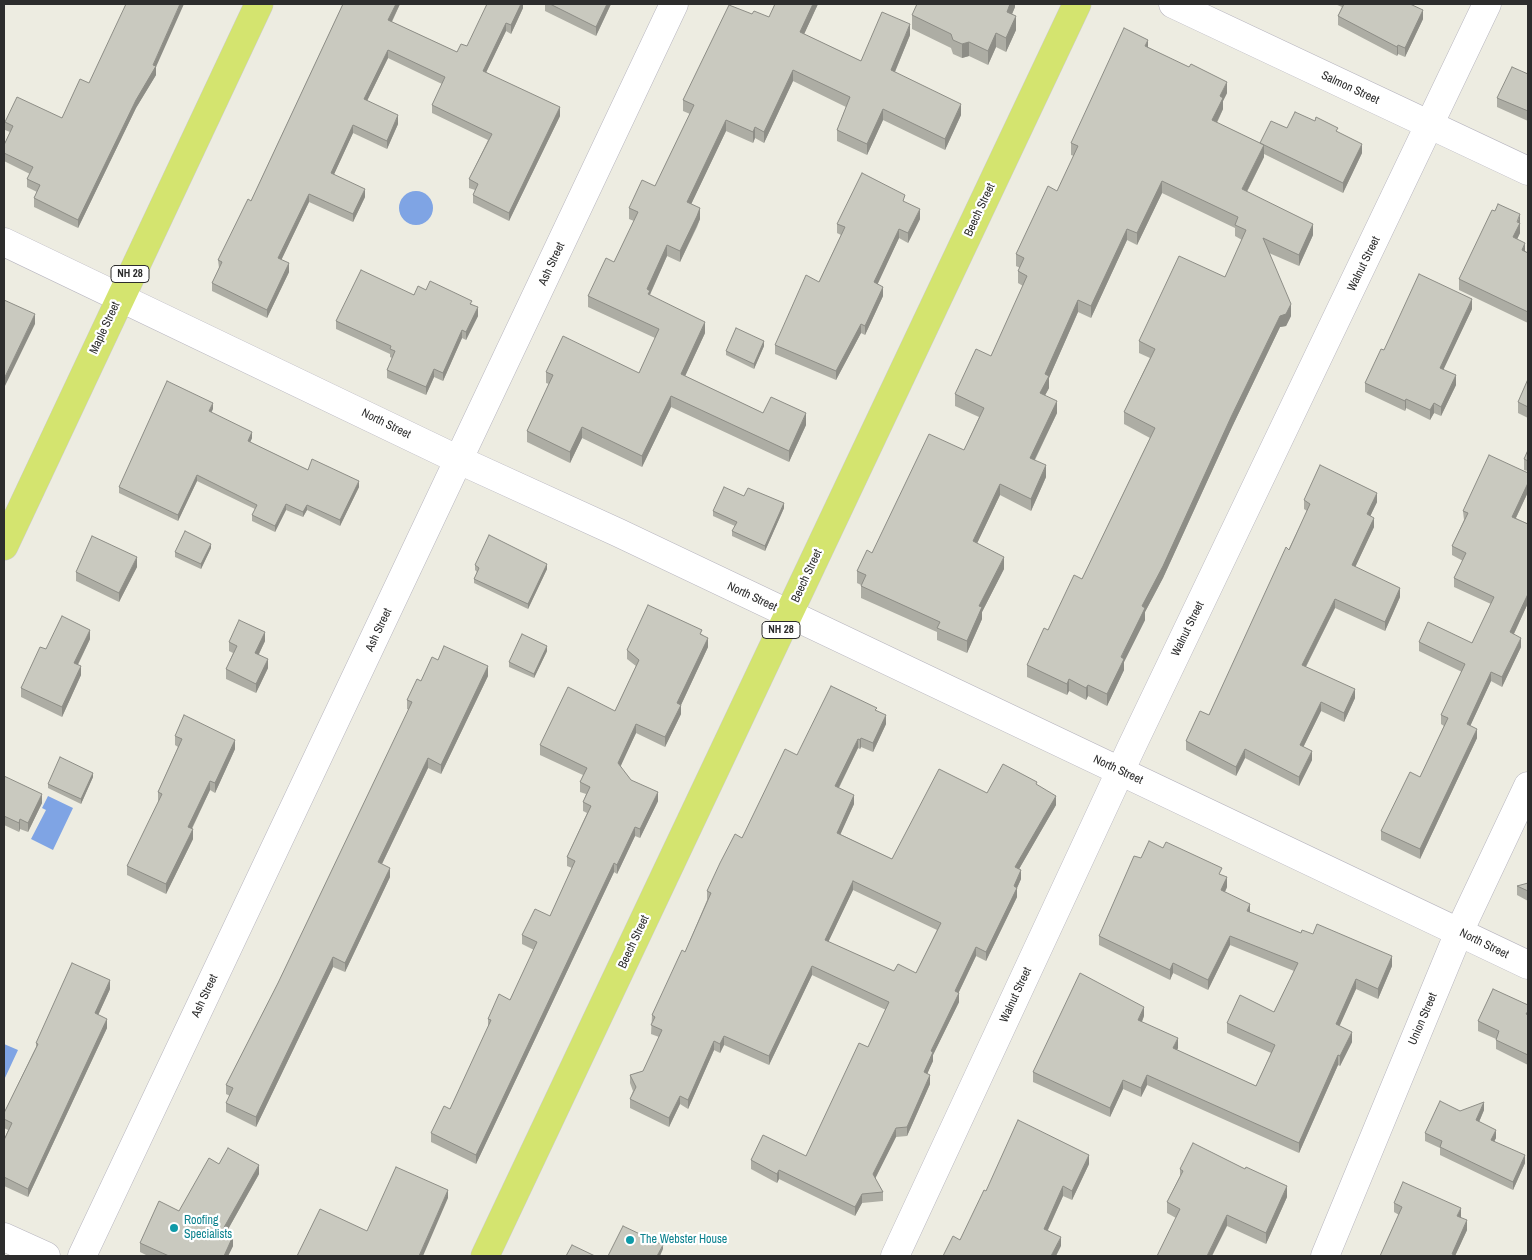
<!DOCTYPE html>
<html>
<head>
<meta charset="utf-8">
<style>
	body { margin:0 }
	#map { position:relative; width:1532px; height:1260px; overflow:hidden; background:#edece1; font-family:"Archivo Narrow",sans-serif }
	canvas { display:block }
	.frame { position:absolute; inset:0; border:5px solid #2d2d2d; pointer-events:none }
</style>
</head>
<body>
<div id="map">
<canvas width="1532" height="1260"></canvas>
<div class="frame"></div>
</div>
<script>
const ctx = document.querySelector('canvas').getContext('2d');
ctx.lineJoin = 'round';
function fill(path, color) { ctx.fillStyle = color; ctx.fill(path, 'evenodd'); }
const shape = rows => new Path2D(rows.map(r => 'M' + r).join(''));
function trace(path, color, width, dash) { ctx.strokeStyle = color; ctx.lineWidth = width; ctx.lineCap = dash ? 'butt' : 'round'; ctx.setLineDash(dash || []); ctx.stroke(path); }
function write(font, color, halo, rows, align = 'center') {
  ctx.font = font + ' "Archivo Narrow",sans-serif'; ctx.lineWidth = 4.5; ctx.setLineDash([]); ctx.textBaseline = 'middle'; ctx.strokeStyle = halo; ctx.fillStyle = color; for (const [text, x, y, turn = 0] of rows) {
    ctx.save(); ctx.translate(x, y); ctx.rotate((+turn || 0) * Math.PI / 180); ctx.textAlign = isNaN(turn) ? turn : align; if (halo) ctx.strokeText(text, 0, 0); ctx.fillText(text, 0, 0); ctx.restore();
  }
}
fill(shape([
	'399 208a17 17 0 1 1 34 0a17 17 0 1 1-34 0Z',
	[48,796,73,808,53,850,31,839,46,810,42,808],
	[4,1044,18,1050,4,1080]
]), '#7fa4e4');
const minor = shape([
	[4,242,459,460,619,533,1528,965],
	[82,1256,674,4],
	[895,1256,1131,748,1487,4]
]);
const tertiary = shape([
	[1173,4,1528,171],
	[4,1237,46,1256],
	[1325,1256,1459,932,1528,786]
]);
const primary = shape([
	[4,546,259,4],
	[485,1256,1077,4]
]);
trace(minor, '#b7b5bf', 29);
trace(tertiary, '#b7b5bf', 29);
trace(primary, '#cdcdcd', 29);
trace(minor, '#fff', 28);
trace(tertiary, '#fff', 28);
trace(primary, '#d4e46f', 28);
fill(shape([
	[343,4,400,4,392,22,457,52,467,46,523,4,523,8,511,34,506,31,486,72,560,116,509,221,473,203,473,195,475,190,469,188,469,179,488,140,432,113,432,105,442,84,388,58,367,101,398,124,387,149,353,133,334,174,365,197,353,222,309,202,281,260,289,272,267,318,212,291,212,283,219,268,218,260,251,201],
	[545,4,611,4,596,36,545,11],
	[818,4,804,34,861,61,910,35,895,72,961,115,945,150,883,120,867,155,837,141,837,130,846,107,793,81,764,143,755,138,753,143,726,131,691,204,700,219,697,227,680,262,667,256,650,295,705,333,685,376,763,413,806,425,789,462,671,407,642,467,582,438,570,463,527,442,527,431,549,384,546,383,546,372,639,373,655,338,588,307,588,296,614,262,634,221,629,219,629,208,655,186,690,114,683,111,683,100,752,14,769,17],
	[1015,4,1015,7,1012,14,1016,30,1006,52,996,47,988,65,969,56,962,58,953,54,951,48,912,29,912,15],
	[1335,4,1410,4,1423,19,1405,57,1398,54,1397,56,1338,25,1338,16,1342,7],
	[1148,47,1227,93,1223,101,1223,109,1217,123,1260,143,1287,128,1338,132,1362,153,1343,193,1264,154,1264,157,1247,192,1313,235,1299,266,1269,253,1291,316,1286,326,1280,327,1232,427,1163,578,1145,612,1145,620,1124,662,1124,670,1107,706,1088,696,1086,700,1069,691,1067,695,1027,677,1027,665,1048,630,1082,579,1150,438,1124,424,1124,412,1150,358,1139,353,1139,341,1225,277,1242,240,1235,236,1235,228,1162,193,1137,245,1127,240,1091,318,1078,312,1049,378,1049,388,1045,395,1057,413,1035,460,1046,477,1031,511,1000,495,977,543,1004,569,982,612,982,619,967,653,937,640,937,632,861,598,861,585,857,583,857,571,872,553,964,450,979,417,955,406,955,394,991,356,1023,286,1018,283,1018,271,1020,268,1016,266,1016,254,1057,191,1074,156,1071,155,1071,143],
	[156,67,156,75,136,108,78,228,34,207,34,198,37,192,27,187,27,179,30,174,4,161,4,145,10,132,5,130,5,122,62,118,89,83],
	[1528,74,1528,121,1497,107,1497,98],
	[905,202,920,219,908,243,899,238,877,284,883,296,865,335,861,333,836,380,775,354,775,345,819,282,841,235,837,233,837,224],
	[1495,211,1520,225,1520,233,1517,239,1525,251,1528,253,1528,323,1459,290,1459,279],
	[426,290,472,304,478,316,466,340,462,338,443,381,434,377,426,395,387,378,387,370,392,358,390,357,390,354,336,329,336,321],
	[1472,309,1443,369,1456,385,1441,416,1434,413,1430,420,1406,408,1405,411,1365,392,1365,383,1384,350],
	[764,346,754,369,726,355,726,351],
	[1528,379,1528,418,1518,413,1518,402],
	[213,409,211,412,252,438,250,442,308,470,359,487,340,526,307,510,303,517,286,510,275,532,252,521,252,515,255,509,197,481,178,521,119,493,119,487],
	[1528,450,1528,471,1524,470,1524,459],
	[1528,473,1528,492,1516,518,1528,524,1528,603,1514,634,1521,647,1502,687,1491,681,1470,726,1477,738,1420,859,1381,840,1381,831,1420,777,1444,726,1441,724,1441,715,1462,672,1419,651,1419,642,1472,643,1491,604,1454,587,1454,578,1463,561,1452,555,1452,546,1464,520,1463,511],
	[744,496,784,508,765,551,732,536,732,531,735,526,713,516,713,511],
	[1304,500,1377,502,1370,516,1374,527,1355,567,1400,597,1385,631,1335,608,1306,667,1355,698,1344,722,1321,711,1303,747,1312,760,1299,786,1245,758,1236,776,1186,750,1186,741,1209,715,1307,511,1304,509],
	[211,548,201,569,175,557,175,552],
	[475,565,547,569,528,609,474,583,474,579,477,572,475,570],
	[137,567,119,602,76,581,76,572],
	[702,634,708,647,681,705,681,714,665,747,636,733,620,766,631,780,658,801,640,838,635,836,617,874,614,872,476,1164,431,1142,431,1133,450,1109,488,1028,488,1019,510,1000,534,950,522,944,522,935,550,916,572,868,567,866,567,857,587,813,583,811,583,802,586,794,580,792,580,782,583,775,540,755,540,745,615,711,636,666,627,659,627,650],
	[90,639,78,665,81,675,62,717,21,697,21,688,46,649],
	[265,641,259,654,268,668,256,693,226,679,226,669,233,653,229,651,229,642],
	[547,651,534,678,509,667,509,662],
	[438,660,488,676,441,774,428,768,382,864,390,877,345,972,333,967,256,1127,226,1112,226,1103,230,1096,226,1094,226,1085,278,983,409,710,407,709,407,700,421,681],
	[877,711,886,724,873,752,861,747,860,749,858,748,839,788,854,804,840,834,892,859,987,793,1037,785,1056,805,1019,869,1021,879,1017,888,1017,897,986,961,976,956,959,992,959,1002,933,1055,933,1061,927,1074,930,1084,911,1127,907,1136,896,1137,875,1178,883,1192,883,1201,862,1203,855,1216,779,1179,777,1183,751,1169,751,1160,806,1156,868,1047,886,1010,812,975,769,1065,724,1045,720,1053,714,1050,688,1109,680,1104,669,1127,630,1108,630,1099,633,1091,630,1083,630,1075,643,1071,659,1037,651,1034,652,1015,685,952,707,900,707,891,797,755],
	[853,890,937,930,916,973,894,971,828,942],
	[175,736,235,749,215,793,210,790,192,829,193,839,166,894,127,875,127,866,159,802,158,802,158,792,178,747,175,745],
	[4,776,42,803,28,832,20,829,19,832,4,825],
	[93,777,81,804,48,788,48,784],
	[1141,858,1222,875,1227,887,1225,892,1250,913,1301,933,1392,966,1378,999,1356,989,1339,1026,1352,1042,1340,1066,1338,1065,1299,1153,1147,1085,1141,1097,1123,1089,1110,1117,1033,1082,1033,1072,1144,1016,1142,1022,1178,1048,1177,1050,1256,1086,1271,1053,1227,1033,1227,1023,1274,1012,1294,971,1230,945,1208,990,1173,973,1170,980,1099,945,1099,936],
	[1528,883,1528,901,1517,895,1517,886],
	[110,989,98,1015,107,1028,28,1197,4,1186,4,1140,8,1130,4,1128,4,1113,36,1047,36,1043],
	[1528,1005,1528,1065,1496,1049,1496,1039,1478,1031,1478,1021],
	[1484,1110,1479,1122,1496,1138,1494,1141,1525,1163,1513,1190,1440,1155,1440,1148,1425,1141,1425,1133,1460,1111],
	[219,1164,259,1174,226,1233,233,1246,228,1256,148,1256,140,1252,140,1243,179,1211],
	[1089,1164,1072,1200,1063,1196,1048,1230,1061,1246,960,1240,986,1191],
	[1180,1169,1287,1197,1266,1244,1227,1226,1176,1218,1167,1213,1167,1202,1180,1176],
	[1394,1203,1461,1217,1467,1230,1455,1256,1399,1215,1394,1212]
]), '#adada4');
fill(shape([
	[180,4,184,4,156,67,156,75,136,108,78,228,78,220,136,100,153,65],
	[396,4,400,4,388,29,388,20],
	[521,4,523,4,523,8,511,34,511,25],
	[607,4,611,4,596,36,596,27],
	[813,4,818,4,800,43,800,32],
	[1010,4,1015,4,1015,7,1007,26,1007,12],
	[1423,10,1423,19,1405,57,1405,48],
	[1016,16,1016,30,1006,52,1006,38],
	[506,23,506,31,483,79,483,71],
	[910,24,910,35,891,81,891,70],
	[996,33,996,47,988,65,988,51],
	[1148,40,1148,51,1145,46],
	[969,42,969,56,962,58,962,44],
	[1398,45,1398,54,1397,56,1397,47],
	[388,50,388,58,364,107,364,99],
	[793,70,793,81,764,143,764,132],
	[1227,82,1227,93,1223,101,1223,109,1212,132,1212,120,1220,96],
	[961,104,961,115,945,150,945,139],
	[560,107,560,116,509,221,509,213],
	[883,109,883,120,867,155,867,144],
	[398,115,398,124,387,149,387,141],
	[726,120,726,131,687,213,687,202],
	[353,125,353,133,331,181,331,173],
	[755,127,755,138,753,143,753,132],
	[1362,144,1362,153,1343,193,1343,183],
	[1264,145,1264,157,1242,201,1242,189],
	[1162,181,1162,193,1137,245,1137,233],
	[365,189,365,197,353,222,353,214],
	[309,194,309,202,278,267,278,258],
	[700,208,700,219,680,262,680,251],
	[920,209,920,219,908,243,908,233],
	[1520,214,1520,233,1513,248,1513,237],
	[1313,224,1313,235,1299,266,1299,255],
	[899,229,899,238,874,292,874,282],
	[1127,229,1127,240,1091,318,1091,306],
	[1525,243,1525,254,1522,250],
	[667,245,667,256,650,294,650,302,647,289],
	[289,263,289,272,267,318,267,310],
	[883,287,883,296,865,335,865,326],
	[1472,299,1472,309,1440,377,1440,368],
	[1078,300,1078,312,1049,378,1049,388,1040,405,1040,393,1045,374],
	[1291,304,1291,316,1286,326,1280,327,1232,427,1163,578,1145,612,1145,620,1124,662,1124,670,1107,706,1107,694,1142,606,1232,415,1280,316],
	[478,307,478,316,466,340,466,332],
	[35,314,35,324,4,388,4,379],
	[705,322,705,333,681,385,681,374],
	[861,324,861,333,836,380,836,371],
	[462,330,462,338,443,381,443,373],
	[764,341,764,346,754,369,754,364],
	[434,369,434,377,426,395,426,387],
	[1456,375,1456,385,1441,416,1441,407],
	[671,396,671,407,642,467,642,456],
	[1406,399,1406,408,1405,411,1405,401],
	[1057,401,1057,413,1030,469,1030,458],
	[213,403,213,409,209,417,209,411],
	[1434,403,1434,413,1430,420,1430,410],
	[806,413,806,425,789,462,789,451],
	[582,427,582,438,570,463,570,452],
	[252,432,252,438,248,447,248,441],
	[1046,465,1046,477,1031,511,1031,499],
	[197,475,197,481,178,521,178,515],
	[359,481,359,487,340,526,340,520],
	[1528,483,1528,492,1512,526,1512,517],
	[1000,484,1000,495,973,552,973,541],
	[1377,493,1377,502,1367,523,1367,514],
	[784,503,784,508,765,551,765,546],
	[286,504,286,510,275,532,275,526],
	[307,505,307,510,303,517,303,512],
	[1374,518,1374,527,1352,574,1352,565],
	[211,544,211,548,201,569,201,564],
	[137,557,137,567,119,602,119,593],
	[1004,557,1004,569,982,612,982,619,967,653,967,641,979,606],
	[547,564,547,569,528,609,528,604],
	[1400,588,1400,597,1385,631,1385,622],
	[1528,594,1528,603,1510,642,1510,632],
	[1335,599,1335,608,1302,674,1302,665],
	[90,630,90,639,74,672,74,663],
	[265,632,265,641,255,662,255,653],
	[708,638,708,647,681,705,681,714,665,747,665,737,677,703],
	[1521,638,1521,647,1502,687,1502,677],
	[547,646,547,651,534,678,534,674],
	[268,659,268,668,256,693,256,684],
	[81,666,81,675,62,717,62,707],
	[488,666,488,676,441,774,441,765],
	[1491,672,1491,681,1467,733,1467,724],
	[1069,679,1069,691,1067,695,1067,684],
	[1088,685,1088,696,1086,700,1086,688],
	[1355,689,1355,698,1344,722,1344,713],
	[1321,702,1321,711,1300,754,1300,745],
	[886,715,886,724,873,752,873,743],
	[636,724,636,733,618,772,618,763],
	[1477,729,1477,738,1420,859,1420,849],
	[861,738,861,747,860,749,860,740],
	[858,739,858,748,835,795,835,786],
	[235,740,235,749,215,793,215,783],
	[1245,749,1245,758,1236,776,1236,767],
	[1312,751,1312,760,1299,786,1299,777],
	[428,758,428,768,378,872,378,862],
	[93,773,93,777,81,804,81,799],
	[210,781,210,790,188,836,188,827],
	[658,792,658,801,640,838,640,829],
	[42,794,42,803,28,832,28,823],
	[854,795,854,804,837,842,837,833],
	[1056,796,1056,805,1015,876,1015,867],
	[20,819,20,829,19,832,19,823],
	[635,827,635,836,617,874,617,865],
	[193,829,193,839,166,894,166,884],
	[614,863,614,872,476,1164,476,1155],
	[390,868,390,877,345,972,345,963],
	[1021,870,1021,879,1017,888,1017,897,986,961,986,952],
	[1227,877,1227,887,1221,900,1221,890],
	[853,881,853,890,825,949,825,940],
	[1250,904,1250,913,1247,911],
	[1230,936,1230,945,1208,990,1208,980],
	[976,947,976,956,955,1000,955,991],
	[1392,956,1392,966,1378,999,1378,989],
	[333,957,333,967,256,1127,256,1117],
	[1173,963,1173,973,1170,980,1170,970],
	[812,966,812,975,769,1065,769,1056],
	[1356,979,1356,989,1336,1034,1336,1024],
	[110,980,110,989,95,1022,95,1013],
	[959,993,959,1002,933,1055,933,1061,924,1081,924,1072,931,1051],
	[1144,1007,1144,1016,1138,1030,1138,1020],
	[107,1019,107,1028,28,1197,28,1189],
	[1352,1032,1352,1042,1340,1066,1340,1056],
	[724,1036,724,1045,720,1053,720,1044],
	[1178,1038,1178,1048,1173,1058,1173,1048],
	[714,1041,714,1050,688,1109,688,1100],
	[1338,1055,1338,1065,1299,1153,1299,1143],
	[930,1075,930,1084,907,1136,907,1127],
	[1147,1075,1147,1085,1141,1097,1141,1088],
	[1123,1080,1123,1089,1110,1117,1110,1108],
	[680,1096,680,1104,669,1127,669,1118],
	[1484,1102,1484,1110,1476,1129,1476,1120],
	[896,1128,896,1137,873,1183,873,1174],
	[1496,1130,1496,1138,1491,1148,1491,1140],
	[1089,1155,1089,1164,1072,1200,1072,1191],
	[1525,1155,1525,1163,1513,1190,1513,1182],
	[259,1165,259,1174,222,1240,222,1231],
	[779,1170,779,1179,777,1183,777,1174],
	[1063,1186,1063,1196,1044,1238,1044,1229],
	[1287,1186,1287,1197,1266,1244,1266,1233],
	[448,1190,448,1198,423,1256,419,1256],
	[862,1194,862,1203,855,1216,855,1207],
	[1461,1208,1461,1218,1457,1216],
	[1227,1215,1227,1226,1212,1256,1207,1256],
	[1467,1220,1467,1230,1455,1256,1452,1254],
	[233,1236,233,1246,228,1256,224,1256],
	[1061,1237,1061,1246,1056,1256,1051,1256],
	[663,1245,663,1249,660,1256,657,1256]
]), '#8d8d86');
const building = shape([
	[126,4,180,4,153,65,156,66,136,100,78,220,34,198,40,185,27,179,33,167,4,153,4,145,13,126,5,122,17,97,62,118,80,79,89,83,126,4],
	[343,4,396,4,388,20,457,52,461,44,467,46,487,4,521,4,511,25,506,23,483,71,560,107,509,213,473,195,478,184,469,179,492,134,432,105,445,77,388,50,364,99,398,115,387,141,353,125,331,173,365,189,353,214,309,194,278,258,289,263,267,310,212,283,222,262,218,260,248,199,251,201,343,4],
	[550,4,607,4,596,27,550,4],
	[775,4,813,4,800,32,861,61,882,12,910,24,891,70,961,104,945,139,883,109,867,144,837,130,850,97,793,70,764,132,755,127,753,132,726,120,687,202,700,208,697,216,680,251,667,245,647,289,650,291,648,294,705,322,681,374,763,413,771,397,806,413,789,451,671,396,642,456,582,427,570,452,527,431,553,375,546,372,563,336,639,373,659,329,588,296,606,258,614,262,638,212,629,208,642,180,655,186,694,105,683,100,729,5,752,14,754,11,769,17,775,4],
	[917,4,1010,4,1007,12,1016,16,1006,38,996,33,988,51,969,42,962,44,953,40,951,34,912,15,917,4],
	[1344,4,1410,4,1423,10,1405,48,1398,45,1397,47,1338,16,1344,4],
	[1124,28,1148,40,1145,46,1189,67,1191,64,1227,82,1220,96,1223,98,1212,120,1264,145,1242,189,1313,224,1299,255,1263,238,1291,304,1286,314,1280,316,1232,415,1163,566,1142,606,1145,608,1121,657,1124,659,1107,694,1088,685,1086,688,1069,679,1067,684,1027,665,1044,628,1048,630,1074,575,1082,579,1155,428,1124,412,1155,349,1139,341,1179,256,1225,277,1246,230,1235,225,1238,217,1162,181,1137,233,1127,229,1091,306,1078,300,1045,374,1049,376,1040,393,1057,401,1030,458,1046,465,1031,499,1000,484,973,541,1004,557,979,606,982,607,967,641,937,628,940,622,861,586,866,575,857,571,867,550,872,553,929,434,964,450,984,408,955,394,976,349,991,356,1027,276,1018,271,1024,258,1016,254,1048,186,1057,191,1078,146,1071,143,1124,28],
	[1512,67,1528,74,1528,111,1497,98,1512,67],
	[1295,112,1315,121,1316,117,1338,128,1336,131,1362,144,1343,183,1260,143,1271,121,1287,128,1295,112],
	[862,173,905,195,903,201,920,209,908,233,899,229,874,282,883,287,865,326,861,324,836,371,775,345,806,275,819,282,845,227,837,224,862,173],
	[1498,204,1520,214,1517,222,1520,223,1513,237,1525,243,1522,250,1528,253,1528,312,1459,279,1492,210,1495,211,1498,204],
	[361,270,414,295,418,286,426,290,430,281,472,301,470,304,478,307,466,332,462,330,443,373,434,369,426,387,387,370,395,351,390,349,391,346,336,321,361,270],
	[1419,274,1472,299,1440,368,1456,375,1441,407,1434,403,1430,410,1406,399,1405,401,1365,383,1381,349,1384,350,1419,274],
	[4,300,35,314,4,379,4,300],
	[736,328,764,341,754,364,726,351,736,328],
	[1528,379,1528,407,1518,402,1528,379],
	[167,381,213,403,209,411,252,432,248,441,308,470,312,459,359,481,340,520,307,505,303,512,286,504,275,526,252,515,257,505,197,475,178,515,119,487,167,381],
	[1528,450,1528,461,1524,459,1528,450],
	[1489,455,1528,473,1528,483,1512,517,1528,524,1528,594,1510,632,1521,638,1502,677,1491,672,1467,724,1477,729,1420,849,1381,831,1410,772,1420,777,1448,718,1441,715,1465,664,1419,642,1428,622,1472,643,1494,597,1454,578,1466,553,1452,546,1468,513,1463,511,1489,455],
	[1320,465,1377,493,1367,514,1374,518,1352,565,1400,588,1385,622,1335,599,1302,665,1355,689,1344,713,1321,702,1300,745,1312,751,1299,777,1245,749,1236,767,1186,741,1200,711,1209,715,1286,547,1289,550,1310,504,1304,500,1320,465],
	[724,487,744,496,748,488,784,503,765,546,732,531,737,522,713,511,724,487],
	[185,531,211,544,201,564,175,552,185,531],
	[489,535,547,564,528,604,474,579,479,568,475,565,489,535],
	[92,536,137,557,119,593,76,572,92,536],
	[648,605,702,630,700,634,708,638,677,703,681,705,665,737,636,724,618,763,631,780,658,792,640,829,635,827,617,865,614,863,476,1155,431,1133,444,1106,450,1109,491,1020,488,1019,499,994,510,1000,537,942,522,935,535,909,550,916,575,861,567,857,591,806,583,802,590,787,580,782,587,768,540,745,568,687,615,711,639,660,627,650,648,605],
	[62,616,90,630,74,663,81,666,62,707,21,688,40,647,46,649,62,616],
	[239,620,265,632,255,653,268,659,256,684,226,669,237,646,229,642,239,620],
	[522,634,547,646,534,674,509,662,522,634],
	[444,646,488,666,441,765,428,758,378,862,390,868,345,963,333,957,256,1117,226,1103,233,1088,226,1085,278,983,412,702,407,700,417,679,421,681,432,657,438,660,444,646],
	[831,686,877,708,875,710,886,715,873,743,861,738,860,740,858,739,835,786,854,795,837,833,892,859,939,769,987,793,1003,764,1037,782,1036,784,1056,796,1015,867,1021,870,1014,886,1017,888,986,952,976,947,955,991,959,993,931,1051,933,1052,924,1072,930,1075,911,1118,907,1127,896,1128,873,1174,883,1192,862,1194,855,1207,779,1170,777,1174,751,1160,763,1135,806,1156,859,1043,868,1047,889,1002,812,966,769,1056,724,1036,720,1044,714,1041,688,1100,680,1096,669,1118,630,1099,636,1087,630,1075,643,1071,662,1030,651,1025,655,1017,652,1015,682,950,685,952,711,893,707,891,720,863,735,834,742,838,785,749,797,755,831,686],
	[853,881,941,923,916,973,898,964,894,971,825,940,853,881],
	[184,715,235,740,215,783,210,781,188,827,193,829,166,884,127,866,162,794,158,792,182,739,175,736,184,715],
	[60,757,93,773,81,799,48,784,60,757],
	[4,776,42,794,28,823,20,819,19,823,4,816,4,776],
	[1149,841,1163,848,1166,842,1222,868,1219,874,1227,877,1221,890,1250,904,1247,911,1301,933,1302,930,1313,934,1317,924,1392,956,1378,989,1356,979,1336,1024,1352,1032,1340,1056,1338,1055,1299,1143,1147,1075,1141,1088,1123,1080,1110,1108,1033,1072,1080,973,1144,1007,1138,1020,1178,1038,1173,1048,1256,1086,1275,1045,1227,1023,1240,995,1274,1012,1298,963,1230,936,1208,980,1173,963,1170,970,1099,936,1134,856,1141,858,1149,841],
	[1528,883,1528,891,1517,886,1528,883],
	[72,963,110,980,95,1013,107,1019,28,1189,4,1177,4,1140,12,1123,4,1119,4,1113,38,1044,36,1043,72,963],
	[1493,989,1528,1005,1528,1011,1526,1014,1528,1015,1528,1055,1496,1040,1499,1031,1478,1021,1493,989],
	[1440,1101,1460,1111,1484,1102,1476,1120,1496,1130,1491,1140,1525,1155,1513,1182,1440,1147,1442,1141,1425,1133,1440,1101],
	[1018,1120,1089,1155,1072,1191,1063,1186,1044,1229,1061,1237,1051,1256,943,1256,953,1236,960,1240,984,1190,986,1191,1018,1120],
	[1193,1143,1245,1169,1246,1167,1287,1186,1266,1233,1227,1215,1207,1256,1157,1256,1180,1209,1167,1202,1183,1171,1180,1169,1193,1143],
	[228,1148,259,1165,222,1231,233,1236,224,1256,169,1256,140,1243,159,1201,179,1211,209,1158,219,1164,228,1148],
	[396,1167,448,1190,419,1256,420,1256,297,1256,320,1209,367,1231,396,1167],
	[1403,1182,1461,1208,1457,1216,1467,1220,1452,1254,1456,1256,1380,1256,1402,1207,1394,1203,1403,1182],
	[623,1226,663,1245,657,1256,608,1256,623,1226],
	[572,1245,595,1256,566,1256,572,1245]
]);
fill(building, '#c9c9bf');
trace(building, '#8d8d86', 1);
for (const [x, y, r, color] of [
	[174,1228,5,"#0f9aa8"],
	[630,1240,5,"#0f9aa8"]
]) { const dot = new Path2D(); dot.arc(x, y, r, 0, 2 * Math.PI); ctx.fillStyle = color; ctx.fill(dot); trace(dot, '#fff', 2); }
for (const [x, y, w] of [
	[130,274,38],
	[781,630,38]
]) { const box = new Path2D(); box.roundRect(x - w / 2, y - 8.5, w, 17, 4); ctx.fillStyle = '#fff'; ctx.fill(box); trace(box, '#2d2d2d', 1); }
write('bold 11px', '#2d2d2d', null, [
	["NH 28",130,274],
	["NH 28",781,630]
]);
write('12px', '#2d2d2d', '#fff', [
	["Salmon Street",1350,88,25],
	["Beech Street",980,210,-65],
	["Ash Street",552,264,-65],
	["Walnut Street",1364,264,-64],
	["Maple Street",105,328,-65],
	["North Street",386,424,26],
	["Beech Street",807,576,-65],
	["North Street",752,597,25],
	["Walnut Street",1188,629,-64],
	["Ash Street",379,630,-65],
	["North Street",1118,770,25],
	["Beech Street",634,942,-65],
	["North Street",1484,944,26],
	["Walnut Street",1016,995,-65],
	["Ash Street",205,996,-65],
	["Union Street",1423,1019,-67]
]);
write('12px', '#0d838f', '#fff', [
	["Roofing",184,1221],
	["Specialists",184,1235],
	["The Webster House",640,1240]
], 'left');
</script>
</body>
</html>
